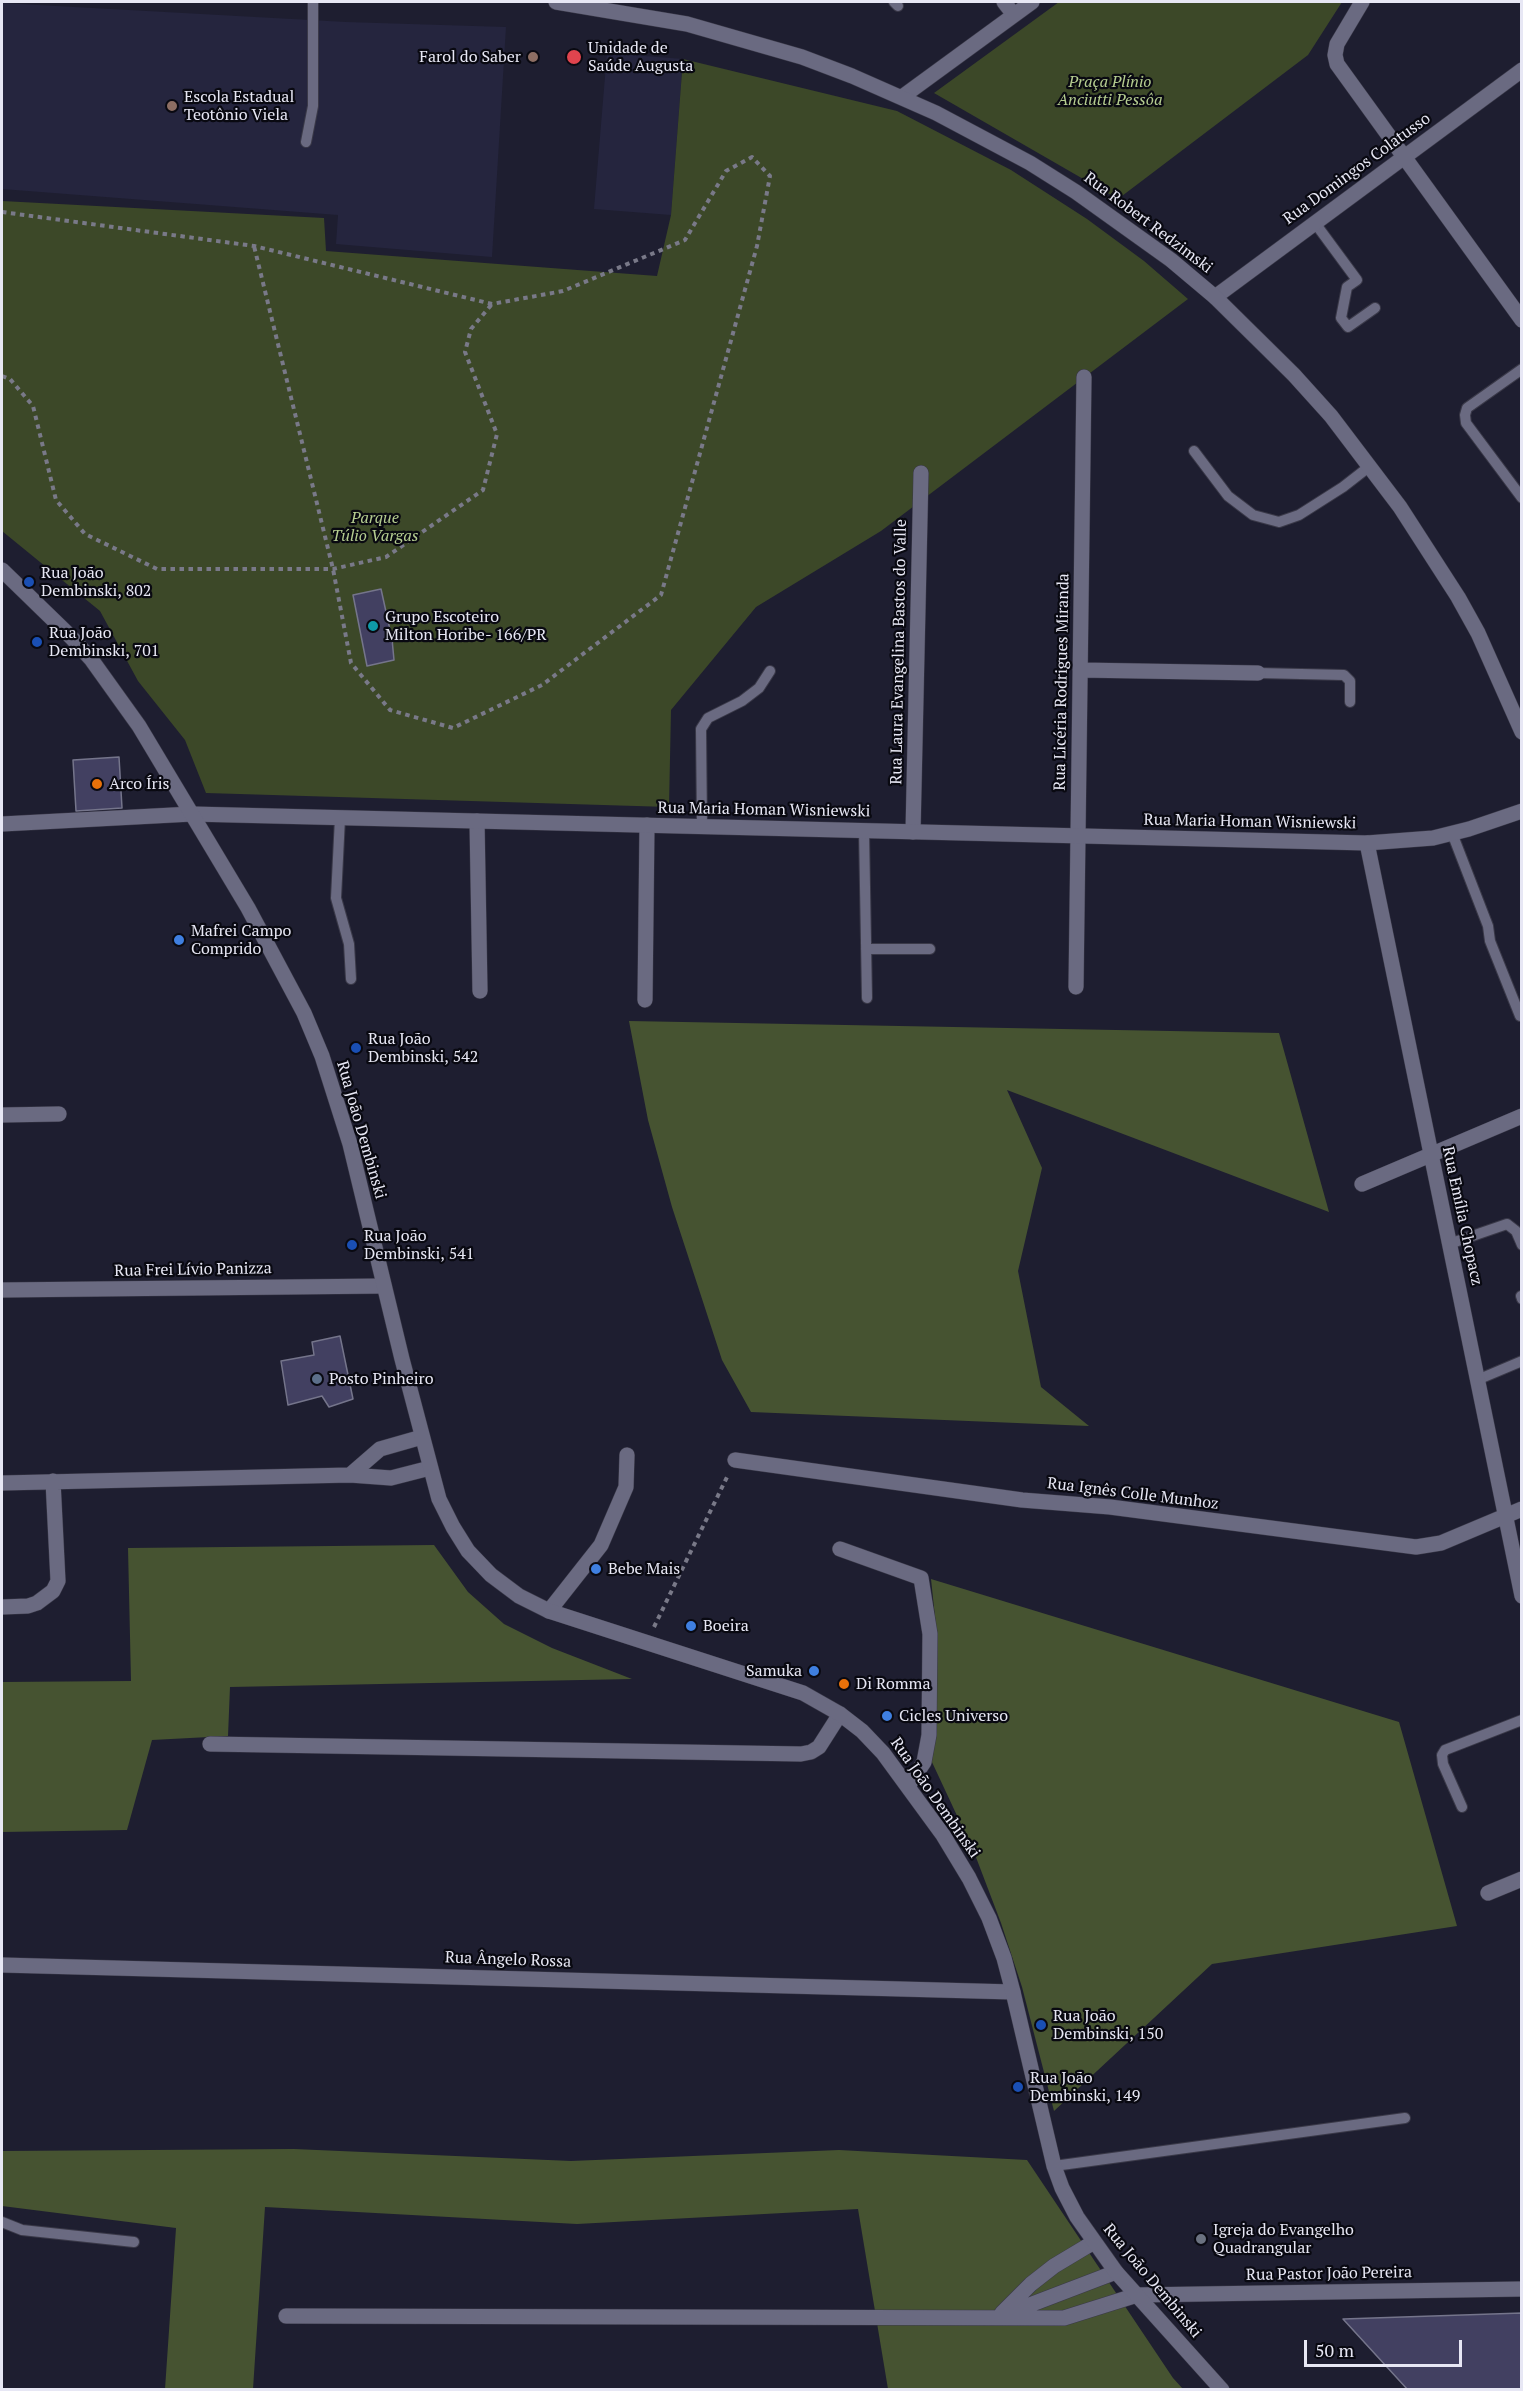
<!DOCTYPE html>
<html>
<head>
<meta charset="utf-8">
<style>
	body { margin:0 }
	#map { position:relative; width:1523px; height:2391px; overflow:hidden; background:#1e1e30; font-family:"PT Serif",serif }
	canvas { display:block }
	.frame { position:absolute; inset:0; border:3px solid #e7e7f4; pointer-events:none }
	.scale { position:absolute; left:1304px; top:2340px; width:158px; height:27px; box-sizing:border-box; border:3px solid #e7e7f4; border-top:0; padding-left:8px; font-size:18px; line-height:21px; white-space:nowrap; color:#e7e7f4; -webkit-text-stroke:4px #090911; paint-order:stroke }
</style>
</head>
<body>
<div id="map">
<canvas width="1523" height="2391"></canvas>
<div class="frame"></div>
<div class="scale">50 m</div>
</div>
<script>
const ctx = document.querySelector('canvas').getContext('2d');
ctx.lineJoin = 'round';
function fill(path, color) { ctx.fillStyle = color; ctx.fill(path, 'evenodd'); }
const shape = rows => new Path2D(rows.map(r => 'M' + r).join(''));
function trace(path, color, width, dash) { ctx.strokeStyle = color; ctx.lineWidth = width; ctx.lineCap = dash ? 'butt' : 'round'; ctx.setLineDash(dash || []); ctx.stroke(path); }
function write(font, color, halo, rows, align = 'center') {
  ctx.font = font + ' "PT Serif",serif'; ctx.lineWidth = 4.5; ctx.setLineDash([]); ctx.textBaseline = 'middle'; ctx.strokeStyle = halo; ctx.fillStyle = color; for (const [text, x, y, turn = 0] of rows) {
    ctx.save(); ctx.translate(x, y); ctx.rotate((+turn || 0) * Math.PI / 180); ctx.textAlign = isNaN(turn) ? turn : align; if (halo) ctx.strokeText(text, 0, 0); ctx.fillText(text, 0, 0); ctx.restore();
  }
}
fill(shape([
	[2,3,346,22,506,27,492,257,336,244,338,215,2,189],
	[607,53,683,59,671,215,594,209]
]), '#25253e');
fill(shape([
	[1059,2,1342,2,1308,55,1118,199,934,93],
	[683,59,897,111,1011,170,1087,219,1144,261,1188,299,881,531,756,607,671,710,669,807,206,793,185,740,138,681,100,611,2,531,2,201,324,218,326,251,657,276,671,215]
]), '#3c4828');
fill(shape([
	[629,1021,1279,1033,1329,1212,1007,1090,1042,1168,1018,1271,1041,1387,1089,1426,751,1412,722,1360,672,1207,648,1120],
	[434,1545,468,1592,504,1624,552,1648,632,1679,230,1687,228,1736,152,1740,127,1830,2,1832,2,1682,131,1681,128,1548],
	[931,1579,1399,1722,1457,1926,1212,1964,1054,2111,1022,1987,1001,1923,974,1852,931,1760,937,1636],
	[294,2149,571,2161,839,2150,1027,2160,1173,2378,1183,2389,888,2389,858,2209,577,2224,265,2207,253,2389,165,2389,176,2228,2,2206,2,2151]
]), '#465331');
const building = shape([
	[381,589,392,639,394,660,367,666,353,595,381,589],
	[119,757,122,808,76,811,73,760,119,757],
	[340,1336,353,1399,329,1407,322,1396,288,1405,281,1361,314,1355,312,1342,340,1336],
	[1522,2313,1522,2390,1408,2390,1343,2319,1522,2313]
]);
fill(building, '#424061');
trace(building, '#75758b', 1.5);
const service = shape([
	[894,2,898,6],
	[306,142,313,106,313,2],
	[1315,223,1357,280,1347,287,1341,318,1348,327,1375,308],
	[1522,369,1467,408,1465,415,1466,423,1522,498],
	[1194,451,1228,496,1253,515,1279,522,1299,515,1343,487,1370,466],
	[1258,673,1344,675,1350,681,1350,702],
	[340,818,336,898,349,944,351,979],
	[702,827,701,729,708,718,742,701,759,688,770,671],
	[864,831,867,998],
	[1452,833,1488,926,1490,941,1520,1016],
	[866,949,930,949],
	[1449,1244,1507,1224,1516,1231,1522,1245],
	[1521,1296,1522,1299],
	[1477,1380,1522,1361],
	[1462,1807,1443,1764,1442,1755,1445,1750,1522,1720],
	[1054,2166,1405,2118],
	[2,2222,22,2230,134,2242]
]);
const minor = shape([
	[1004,2,1014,15],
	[1362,2,1337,44,1335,55,1337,64,1522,320],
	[902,97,1032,2],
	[1215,297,1522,70],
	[1080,670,1258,673],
	[477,821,480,991],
	[913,832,921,473],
	[1367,843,1522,1596],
	[1076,987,1084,377],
	[645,1000,647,825],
	[2,1115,59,1114],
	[1362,1184,1522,1116],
	[2,1290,384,1286],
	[735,1460,1022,1500,1110,1507,1416,1547,1441,1543,1522,1509],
	[350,1475,380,1449,422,1437],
	[2,1483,350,1475,391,1478,430,1468],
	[840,1549,921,1578,930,1634,929,1735,924,1762,908,1786],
	[2,1607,28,1606,37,1603,53,1591,58,1581,53,1481],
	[549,1611,601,1545,626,1487,627,1455],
	[210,1744,801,1754,811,1752,819,1747,840,1714],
	[1488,1893,1522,1879],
	[1002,2313,1031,2284,1054,2266,1094,2242],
	[1006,2314,1116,2272],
	[286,2316,1064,2318,1137,2295,1522,2289]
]);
const tertiary = shape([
	[556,2,687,24,802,57,852,76,936,113,1030,163,1076,192,1171,260,1215,297,1294,375,1331,416,1400,507,1458,597,1478,633,1522,732],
	[2,824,192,814,1367,843,1433,838,1469,829,1522,811],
	[2,1965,1013,1992]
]);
const secondary = shape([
	[2,570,71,637,91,659,139,726,248,908,304,1013,322,1056,350,1144,402,1359,439,1499,453,1527,468,1551,491,1575,519,1596,549,1611,803,1693,840,1714,862,1731,883,1753,943,1835,969,1878,989,1918,1004,1958,1013,1992,1054,2166,1062,2188,1077,2217,1116,2272,1222,2390]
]);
trace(service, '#3a3948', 12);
trace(minor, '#3a3948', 16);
trace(tertiary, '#3a3948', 16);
trace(secondary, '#3a3948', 16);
trace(shape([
	[2,212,254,246,492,304,563,291,685,240,726,171,752,157,770,176,757,246,661,595,542,685,453,728,390,710,351,663,333,569,254,246],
	[2,376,10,379,33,406,56,500,85,534,157,569,333,569,386,557,483,490,497,434,465,352,471,329,492,304],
	[654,1627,728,1475]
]), '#797988', 4, [4.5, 4.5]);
trace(service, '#6a6a81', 10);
trace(minor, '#6a6a81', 15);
trace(tertiary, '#6a6a81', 15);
trace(secondary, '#6a6a81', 15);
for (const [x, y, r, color] of [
	[533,57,6,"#8d6e63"],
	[574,57,8,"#e0444e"],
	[172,106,6,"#8d6e63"],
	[29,582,6,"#1a4fb4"],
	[373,626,6,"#0f9aa8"],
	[37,642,6,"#1a4fb4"],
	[97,784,6,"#e8710a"],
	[179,940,6,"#3f7fe0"],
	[356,1048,6,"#1a4fb4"],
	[352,1245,6,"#1a4fb4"],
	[317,1379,6,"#5c6f8a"],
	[596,1569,6,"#3f7fe0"],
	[691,1626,6,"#3f7fe0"],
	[814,1671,6,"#3f7fe0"],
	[844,1684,6,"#e8710a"],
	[887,1716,6,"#3f7fe0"],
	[1041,2025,6,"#1a4fb4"],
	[1018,2087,6,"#1a4fb4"],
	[1201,2239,6,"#6b7280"]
]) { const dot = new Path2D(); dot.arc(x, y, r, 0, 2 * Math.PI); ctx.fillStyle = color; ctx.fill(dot); trace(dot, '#090911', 2); }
write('16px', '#e7e7f4', '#090911', [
	["Unidade de",588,48],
	["Saúde Augusta",588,66],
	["Farol do Saber",521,57,"right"],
	["Escola Estadual",184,97],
	["Teotônio Viela",184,115],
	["Rua João",41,573],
	["Dembinski, 802",41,591],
	["Grupo Escoteiro",385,617],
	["Milton Horibe- 166/PR",385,635],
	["Rua João",49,633],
	["Dembinski, 701",49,651],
	["Arco Íris",109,784],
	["Mafrei Campo",191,931],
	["Comprido",191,949],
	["Rua João",368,1039],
	["Dembinski, 542",368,1057],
	["Rua João",364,1236],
	["Dembinski, 541",364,1254],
	["Posto Pinheiro",329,1379],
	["Bebe Mais",608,1569],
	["Boeira",703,1626],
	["Samuka",802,1671,"right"],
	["Di Romma",856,1684],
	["Cicles Universo",899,1716],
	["Rua João",1053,2016],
	["Dembinski, 150",1053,2034],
	["Rua João",1030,2078],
	["Dembinski, 149",1030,2096],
	["Igreja do Evangelho",1213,2230],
	["Quadrangular",1213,2248]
], 'left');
write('italic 16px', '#b5cd90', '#090911', [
	["Praça Plínio",1110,82],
	["Anciutti Pessôa",1110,100],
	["Parque",375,518],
	["Túlio Vargas",375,536]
]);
write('16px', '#e7e7f4', '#090911', [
	["Rua Domingos Colatusso",1357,169,-36],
	["Rua Robert Redzimski",1148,223,37],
	["Rua Laura Evangelina Bastos do Valle",899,652,-89],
	["Rua Licéria Rodrigues Miranda",1062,682,-89],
	["Rua Maria Homan Wisniewski",764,810,1],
	["Rua Maria Homan Wisniewski",1250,822,1],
	["Rua João Dembinski",361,1130,74],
	["Rua Emília Chopacz",1462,1216,78],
	["Rua Frei Lívio Panizza",193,1270,-1],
	["Rua Ignês Colle Munhoz",1133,1494,7],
	["Rua João Dembinski",935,1798,55],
	["Rua Ângelo Rossa",508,1960,2],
	["Rua Pastor João Pereira",1329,2274,-1],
	["Rua João Dembinski",1152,2281,50]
]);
</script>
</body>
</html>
